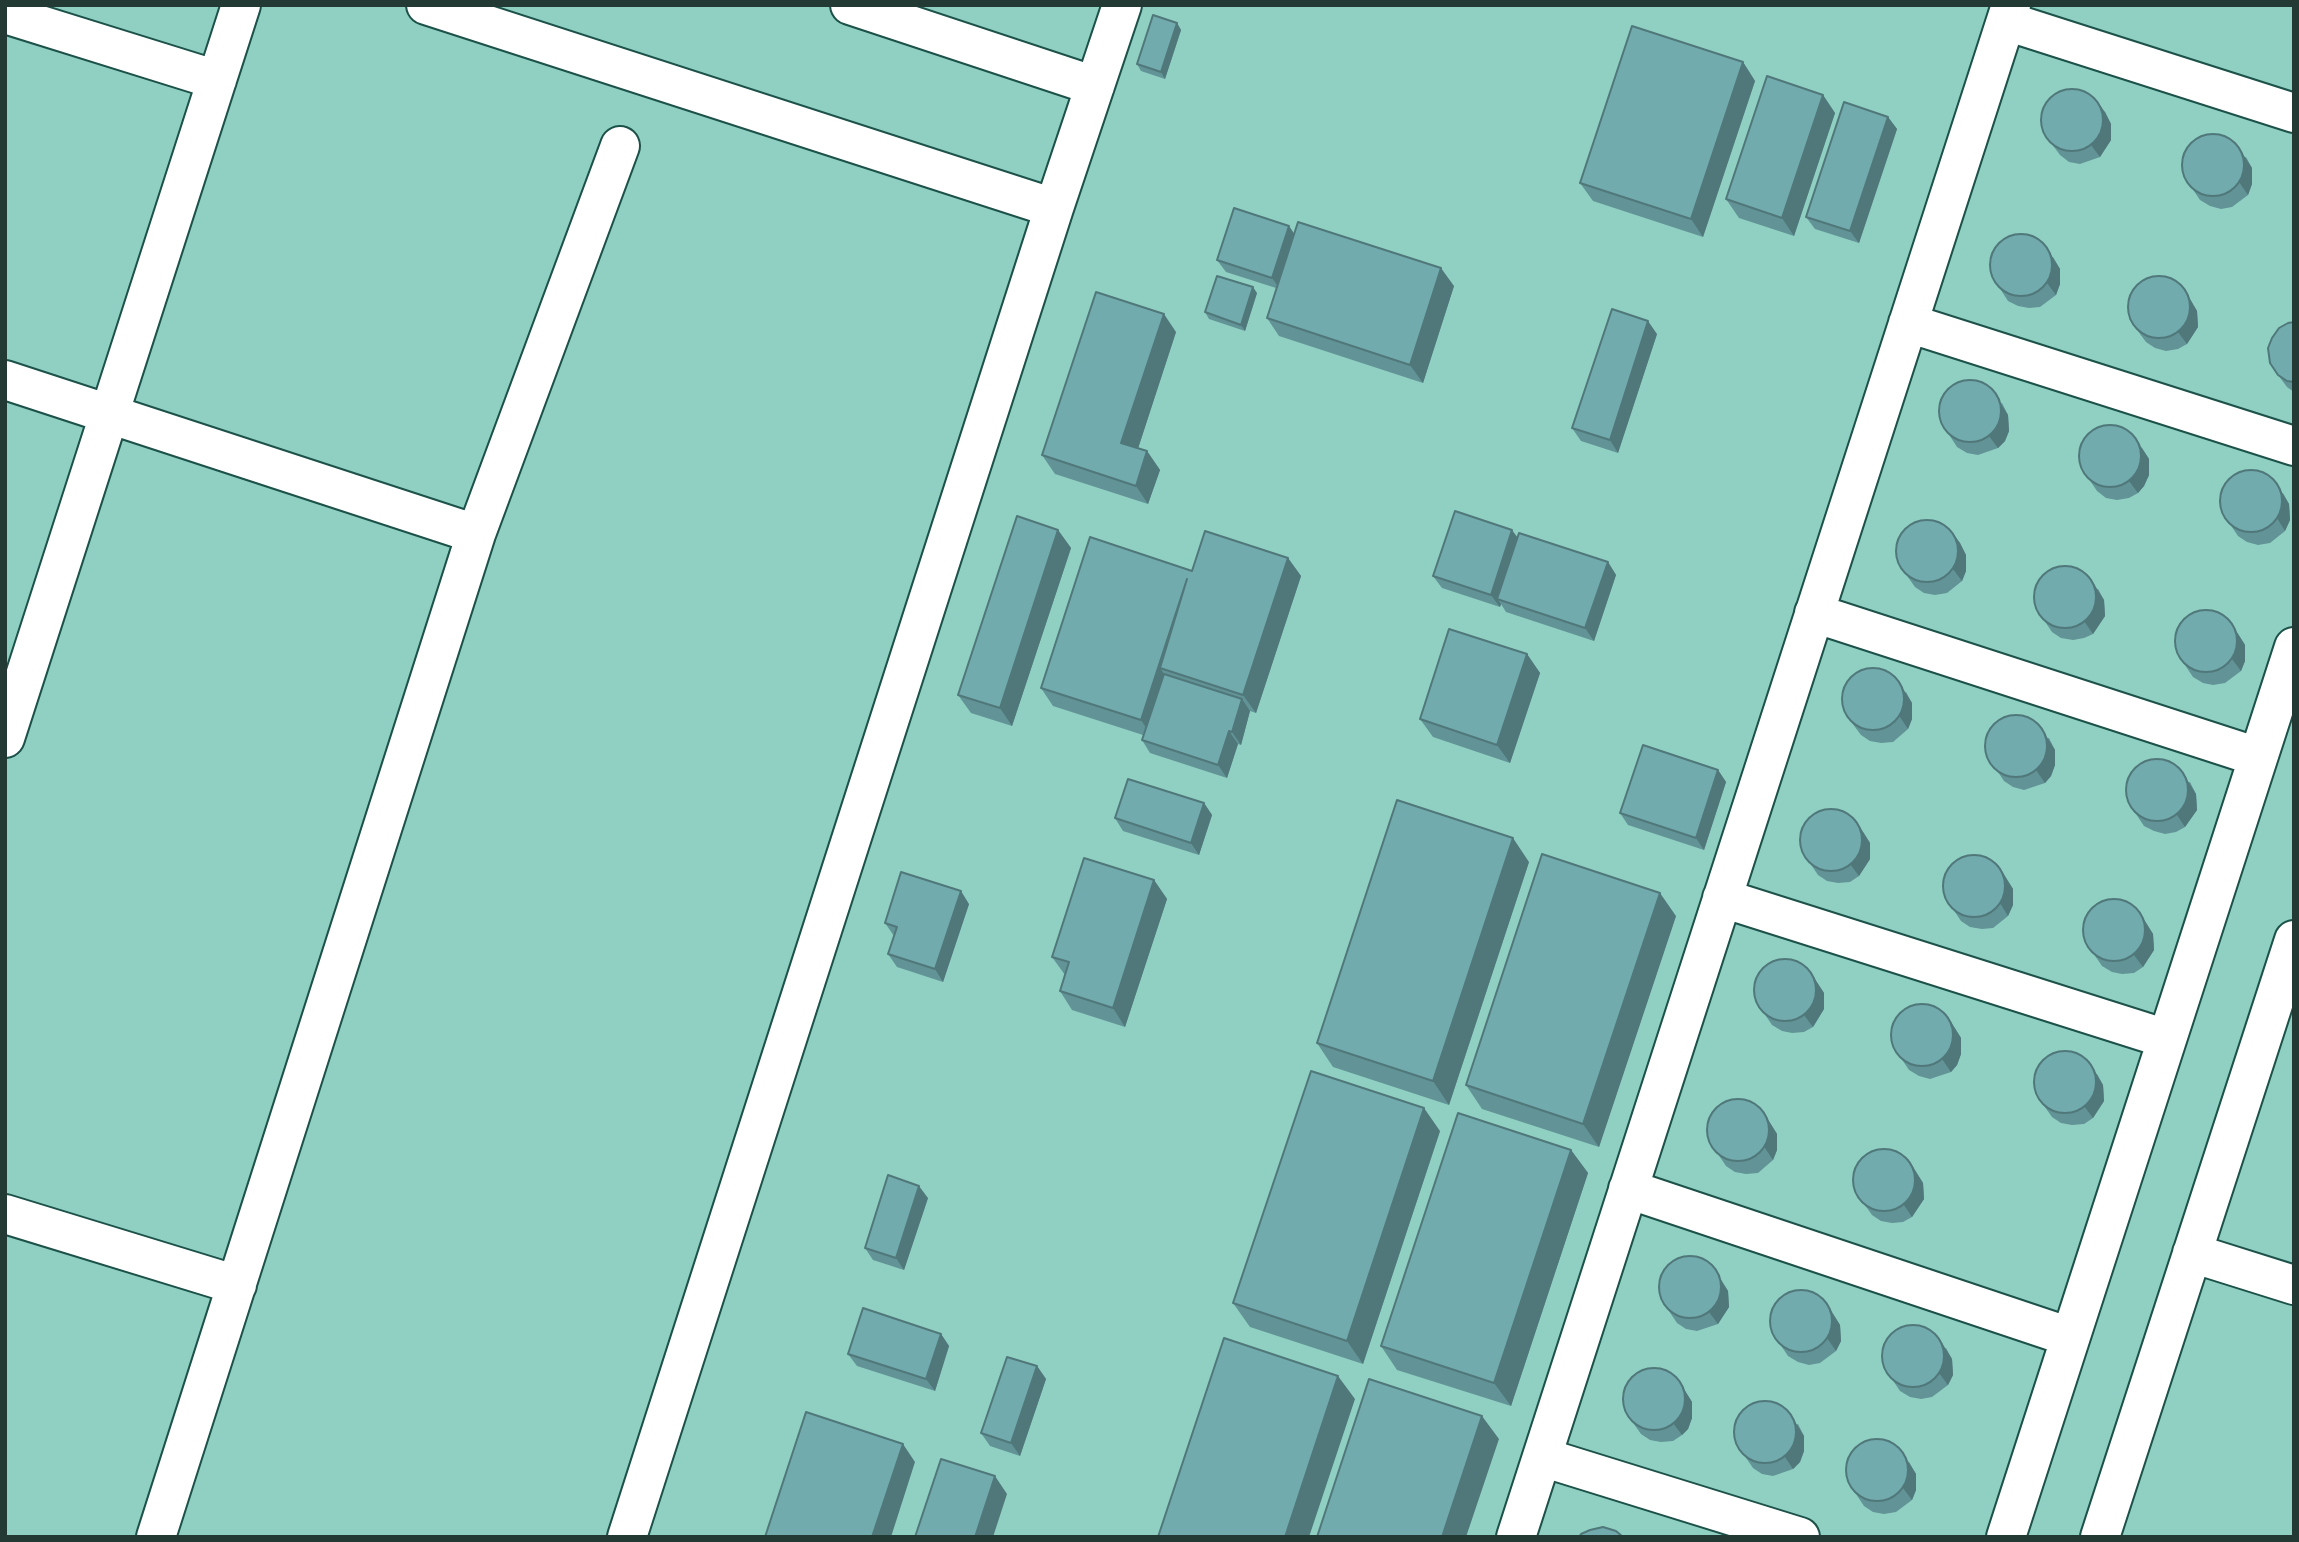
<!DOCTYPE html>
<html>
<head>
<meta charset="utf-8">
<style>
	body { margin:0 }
	#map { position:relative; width:2299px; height:1542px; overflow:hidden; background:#a3dbce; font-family:"Titillium Web",sans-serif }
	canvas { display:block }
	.frame { position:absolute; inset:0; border:7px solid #233934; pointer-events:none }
</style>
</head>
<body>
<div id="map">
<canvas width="2299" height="1542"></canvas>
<div class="frame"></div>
</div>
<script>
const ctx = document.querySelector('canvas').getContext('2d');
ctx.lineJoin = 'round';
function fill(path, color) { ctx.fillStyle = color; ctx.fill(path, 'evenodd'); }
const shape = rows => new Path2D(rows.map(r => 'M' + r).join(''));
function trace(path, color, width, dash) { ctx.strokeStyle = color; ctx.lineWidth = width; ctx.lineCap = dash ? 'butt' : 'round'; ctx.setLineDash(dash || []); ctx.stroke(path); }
fill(shape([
	[5,5,2294,5,2294,1537,5,1537]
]), '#90d0c2');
const minor = shape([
	[426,5,1054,208],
	[850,5,1095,86],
	[5,14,217,80],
	[2006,21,2294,113],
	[1908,323,2294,446],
	[5,380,476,534],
	[1814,613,2258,757],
	[5,738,241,5],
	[1722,898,2167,1039],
	[1628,1189,2070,1337],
	[5,1214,237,1285],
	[2192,1253,2294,1285],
	[1542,1457,1800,1537],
	[156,1537,476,534,620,146],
	[627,1537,1054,208,1122,5],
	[1516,1537,2011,5],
	[2006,1537,2294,647],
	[2100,1537,2294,940]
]);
trace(minor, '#1c5249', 42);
trace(minor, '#fff', 38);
fill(shape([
	[1177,23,1181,30,1165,79,1141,71,1137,64],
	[1743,62,1755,81,1703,237,1593,201,1580,183],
	[1823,95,1835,113,1794,236,1739,218,1726,199],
	[2105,112,2111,124,2111,140,2100,157,2080,164,2069,162,2060,155,2043,132],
	[1888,117,1897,129,1859,243,1815,229,1806,217],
	[2246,157,2252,168,2252,184,2248,195,2232,207,2221,209,2210,206,2200,200,2184,176],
	[1289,226,1294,234,1454,286,1423,383,1279,336,1267,318,1276,288,1226,272,1217,260],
	[2053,257,2060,269,2060,284,2056,295,2040,307,2029,308,2018,306,2008,301,1992,276],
	[2183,287,2197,311,2198,327,2187,344,2178,349,2166,351,2155,348,2146,342,2129,319],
	[1257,293,1245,331,1209,319,1205,312],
	[2294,322,2294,392,2287,387,2278,375],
	[1176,332,1138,448,1147,451,1160,470,1148,504,1055,474,1042,455],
	[1657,334,1618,453,1581,441,1572,428],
	[2002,403,2008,415,2009,431,2005,441,1998,448,1978,455,1967,453,1957,447,1941,422],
	[2142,448,2149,459,2149,475,2144,486,2138,493,2129,498,2117,500,2106,498,2097,491,2081,467],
	[2283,493,2289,504,2290,520,2285,531,2270,543,2258,545,2247,542,2238,536,2222,512],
	[1058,530,1071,548,1012,726,971,713,958,695],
	[1951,531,1960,543,1966,555,1966,571,1962,581,1947,593,1935,595,1924,593,1915,587,1898,563],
	[1288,558,1301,576,1256,713,1250,711,1241,745,1238,744,1227,778,1150,753,1142,740,1143,735,1053,706,1041,688,1192,571],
	[1608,562,1616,575,1594,641,1506,612,1501,604,1500,607,1442,588,1433,576],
	[2098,589,2104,600,2105,616,2093,634,2084,638,2073,640,2061,638,2052,632,2036,608],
	[2238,634,2245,645,2245,661,2241,671,2225,683,2213,685,2203,683,2193,677,2177,653],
	[1527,654,1540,673,1510,763,1433,737,1420,719],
	[1906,692,1912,703,1912,719,1908,729,1893,742,1881,743,1870,741,1861,735,1852,723],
	[2049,738,2055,750,2055,765,2051,776,2045,783,2024,790,2013,787,2004,781,1988,757],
	[1718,770,1726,782,1704,850,1628,825,1620,813],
	[2190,782,2196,794,2197,810,2185,827,2176,832,2165,834,2154,831,2144,826,2128,802],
	[1204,803,1212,815,1199,855,1123,831,1115,818],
	[1863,832,1870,843,1870,859,1859,876,1850,882,1838,883,1827,881,1818,875,1802,851],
	[1529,862,1449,1105,1333,1067,1317,1043],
	[1998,865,2013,889,2013,905,2008,916,1993,928,1982,929,1970,927,1961,921,1945,897],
	[1154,880,1167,899,1125,1027,1072,1010,1060,991,1065,975,1052,957],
	[969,904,943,982,897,967,888,954,894,936,885,923],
	[2138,910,2153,934,2154,950,2143,967,2134,973,2122,974,2112,972,2102,966,2085,941],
	[1676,916,1599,1147,1482,1109,1466,1085],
	[1809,970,1824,993,1824,1009,1813,1027,1804,1032,1792,1033,1782,1031,1772,1025,1756,1001],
	[1946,1014,1961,1038,1961,1054,1957,1065,1951,1072,1930,1079,1919,1076,1909,1070,1893,1046],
	[2097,1074,2103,1085,2104,1101,2093,1118,2084,1124,2072,1125,2061,1123,2052,1117,2035,1093],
	[1762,1110,1777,1134,1777,1150,1773,1160,1758,1173,1746,1174,1735,1172,1726,1166,1710,1142],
	[1440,1131,1363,1364,1250,1327,1233,1303],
	[1571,1150,1588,1173,1511,1406,1397,1370,1381,1346],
	[1908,1159,1923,1183,1924,1199,1912,1217,1903,1222,1892,1223,1881,1221,1872,1215,1855,1191],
	[928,1198,904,1270,873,1260,865,1248],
	[1713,1267,1728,1291,1729,1307,1718,1324,1697,1331,1686,1329,1677,1323,1661,1299],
	[1825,1301,1840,1325,1841,1341,1836,1351,1820,1363,1809,1365,1798,1362,1788,1356,1772,1332],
	[941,1334,949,1346,935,1391,857,1366,848,1354],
	[1946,1348,1952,1359,1953,1375,1948,1385,1932,1397,1921,1399,1910,1397,1900,1391,1884,1367],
	[1037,1366,1046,1379,1020,1456,990,1446,981,1433],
	[1677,1378,1692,1402,1692,1418,1688,1429,1682,1435,1673,1441,1661,1442,1650,1440,1641,1434,1624,1410],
	[1798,1424,1804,1436,1804,1451,1800,1462,1793,1469,1773,1476,1762,1474,1753,1468,1736,1443],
	[1909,1462,1916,1474,1916,1490,1912,1500,1896,1512,1884,1514,1873,1512,1864,1506,1848,1482]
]), '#629396');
fill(shape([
	[1177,23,1181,30,1165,79,1161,72],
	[1743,62,1755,81,1703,237,1691,219],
	[1823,95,1835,113,1794,236,1782,218],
	[2096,100,2105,112,2111,124,2111,140,2100,157,2091,145],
	[1888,117,1897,129,1859,243,1850,231],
	[2237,145,2252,168,2252,184,2248,195,2239,182],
	[1289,226,1297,238,1281,290,1272,278],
	[2045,245,2060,269,2060,284,2056,295,2047,283],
	[1441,268,1454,286,1423,383,1410,365],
	[1253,287,1257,293,1245,331,1241,325],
	[2183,287,2197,311,2198,327,2187,344,2178,332],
	[1164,314,1176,332,1134,461,1121,443],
	[1648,321,1657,334,1618,453,1610,440],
	[1993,391,2008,415,2009,431,2005,441,1998,448,1989,436],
	[2134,436,2149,459,2149,475,2144,486,2138,493,2129,481],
	[1147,451,1160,470,1148,504,1136,486],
	[2275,481,2289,504,2290,520,2285,531,2277,518],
	[1058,530,1071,548,1012,726,1000,708],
	[1512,530,1521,542,1497,599,1501,604,1500,607,1491,595],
	[1951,531,1960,543,1966,555,1966,571,1962,581,1953,569],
	[1288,558,1301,576,1256,713,1243,695],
	[1608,562,1616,575,1594,641,1585,628],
	[2089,576,2104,600,2105,616,2093,634,2084,621],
	[1187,579,1160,668,1171,684,1153,738,1141,720],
	[2230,621,2245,645,2245,661,2241,671,2232,659],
	[1527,654,1540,673,1510,763,1497,745],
	[1897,679,1912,703,1912,719,1908,729,1900,717],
	[1242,699,1250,711,1241,745,1232,732],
	[2040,726,2055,750,2055,765,2051,776,2045,783,2036,770],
	[1229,731,1238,744,1227,778,1218,765],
	[1718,770,1726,782,1704,850,1696,838],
	[2181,770,2196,794,2197,810,2185,827,2177,815],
	[1204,803,1212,815,1199,855,1191,843],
	[1855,819,1870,843,1870,859,1859,876,1850,864],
	[1513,838,1529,862,1449,1105,1433,1081],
	[1998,865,2013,889,2013,905,2008,916,2000,903],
	[1154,880,1167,899,1125,1027,1113,1008],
	[961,891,969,904,943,982,935,969],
	[1660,893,1676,916,1599,1147,1583,1124],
	[2138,910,2153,934,2154,950,2143,967,2134,955],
	[1809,970,1824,993,1824,1009,1813,1027,1804,1015],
	[1946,1014,1961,1038,1961,1054,1957,1065,1951,1072,1942,1059],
	[2089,1061,2103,1085,2104,1101,2093,1118,2084,1106],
	[1424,1108,1440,1131,1363,1364,1347,1341],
	[1762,1110,1777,1134,1777,1150,1773,1160,1765,1148],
	[1571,1150,1588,1173,1511,1406,1494,1383],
	[1908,1159,1923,1183,1924,1199,1912,1217,1904,1205],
	[919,1186,928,1198,904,1270,896,1258],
	[1713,1267,1728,1291,1729,1307,1718,1324,1709,1312],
	[1825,1301,1840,1325,1841,1341,1836,1351,1827,1338],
	[941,1334,949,1346,935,1391,926,1379],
	[1937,1335,1952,1359,1953,1375,1948,1385,1939,1373],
	[1037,1366,1046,1379,1020,1456,1011,1443],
	[1338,1376,1355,1399,1309,1537,1285,1537],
	[1677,1378,1692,1402,1692,1418,1688,1429,1682,1435,1673,1423],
	[1789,1412,1804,1436,1804,1451,1800,1462,1793,1469,1785,1457],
	[1482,1416,1499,1439,1466,1537,1442,1537],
	[903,1444,915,1462,891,1537,872,1537],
	[1901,1450,1916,1474,1916,1490,1912,1500,1903,1488],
	[995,1476,1007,1494,993,1537,975,1537]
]), '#50787a');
const building = shape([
	[1153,15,1177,23,1161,72,1137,64,1153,15],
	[1632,26,1743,62,1691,219,1580,183,1632,26],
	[1767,76,1823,95,1782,218,1726,199,1767,76],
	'2041 120a31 31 0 1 1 62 0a31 31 0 1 1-62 0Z',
	[1844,102,1888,117,1850,231,1806,217,1844,102],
	'2182 165a31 31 0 1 1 62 0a31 31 0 1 1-62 0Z',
	[1234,208,1289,226,1272,278,1217,260,1234,208],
	[1298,222,1441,268,1410,365,1267,318,1298,222],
	'1990 265a31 31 0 1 1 62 0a31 31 0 1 1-62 0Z',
	[1217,276,1253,287,1241,325,1205,312,1217,276],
	'2128 307a31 31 0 1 1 62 0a31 31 0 1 1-62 0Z',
	[1096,292,1164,314,1121,443,1147,451,1136,486,1042,455,1096,292],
	[1612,309,1648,321,1610,440,1572,428,1612,309],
	[2294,322,2294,382,2287,381,2278,375,2270,363,2268,348,2272,338,2279,328,2288,323,2294,322],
	'1939 411a31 31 0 1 1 62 0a31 31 0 1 1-62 0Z',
	'2079 456a31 31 0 1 1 62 0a31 31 0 1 1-62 0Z',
	'2220 501a31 31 0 1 1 62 0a31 31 0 1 1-62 0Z',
	[1455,511,1512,530,1491,595,1433,576,1455,511],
	[1017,516,1058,530,1000,708,958,695,1017,516],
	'1896 551a31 31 0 1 1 62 0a31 31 0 1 1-62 0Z',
	[1205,531,1288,558,1243,695,1160,668,1187,579,1141,720,1041,688,1090,537,1192,571,1205,531],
	[1519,533,1608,562,1585,628,1497,599,1519,533],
	'2034 597a31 31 0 1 1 62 0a31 31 0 1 1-62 0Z',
	'2175 641a31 31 0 1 1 62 0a31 31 0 1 1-62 0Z',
	[1449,629,1527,654,1497,745,1420,719,1449,629],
	'1842 699a31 31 0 1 1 62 0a31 31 0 1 1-62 0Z',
	[1164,674,1242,699,1232,732,1229,731,1218,765,1142,740,1164,674],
	'1985 746a31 31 0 1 1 62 0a31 31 0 1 1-62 0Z',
	[1643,745,1718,770,1696,838,1620,813,1643,745],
	'2126 790a31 31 0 1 1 62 0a31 31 0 1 1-62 0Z',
	[1128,779,1204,803,1191,843,1115,818,1128,779],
	[1397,800,1513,838,1433,1081,1317,1043,1397,800],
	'1800 840a31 31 0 1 1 62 0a31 31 0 1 1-62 0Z',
	[1542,854,1660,893,1583,1124,1466,1085,1542,854],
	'1943 886a31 31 0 1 1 62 0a31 31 0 1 1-62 0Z',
	[1084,858,1154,880,1113,1008,1060,991,1069,962,1052,957,1084,858],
	[901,872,961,891,935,969,888,954,897,927,885,923,901,872],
	'2083 930a31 31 0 1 1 62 0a31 31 0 1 1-62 0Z',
	'1754 990a31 31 0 1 1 62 0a31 31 0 1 1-62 0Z',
	'1891 1035a31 31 0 1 1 62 0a31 31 0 1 1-62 0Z',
	'2034 1082a31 31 0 1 1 62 0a31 31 0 1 1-62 0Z',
	[1311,1071,1424,1108,1347,1341,1233,1303,1311,1071],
	'1707 1130a31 31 0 1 1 62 0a31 31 0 1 1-62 0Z',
	[1458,1113,1571,1150,1494,1383,1381,1346,1458,1113],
	'1853 1180a31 31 0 1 1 62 0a31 31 0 1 1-62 0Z',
	[888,1175,919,1186,896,1258,865,1248,888,1175],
	'1659 1287a31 31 0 1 1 62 0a31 31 0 1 1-62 0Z',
	'1770 1321a31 31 0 1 1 62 0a31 31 0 1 1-62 0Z',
	[863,1308,941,1334,926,1379,848,1354,863,1308],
	'1882 1356a31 31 0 1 1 62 0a31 31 0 1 1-62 0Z',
	[1224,1338,1338,1376,1285,1537,1158,1537,1224,1338],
	[1007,1357,1037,1366,1011,1443,981,1433,1007,1357],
	'1623 1399a31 31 0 1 1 62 0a31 31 0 1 1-62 0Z',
	[1369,1379,1482,1416,1442,1537,1317,1537,1369,1379],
	'1734 1432a31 31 0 1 1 62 0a31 31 0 1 1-62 0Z',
	[806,1412,903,1444,872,1537,765,1537,806,1412],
	'1846 1470a31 31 0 1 1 62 0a31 31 0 1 1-62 0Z',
	[941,1459,995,1476,975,1537,915,1537,941,1459],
	[1603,1527,1616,1531,1623,1537,1579,1537,1581,1534,1590,1530,1603,1527]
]);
fill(building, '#72abae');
trace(building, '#50787a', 2);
</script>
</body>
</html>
